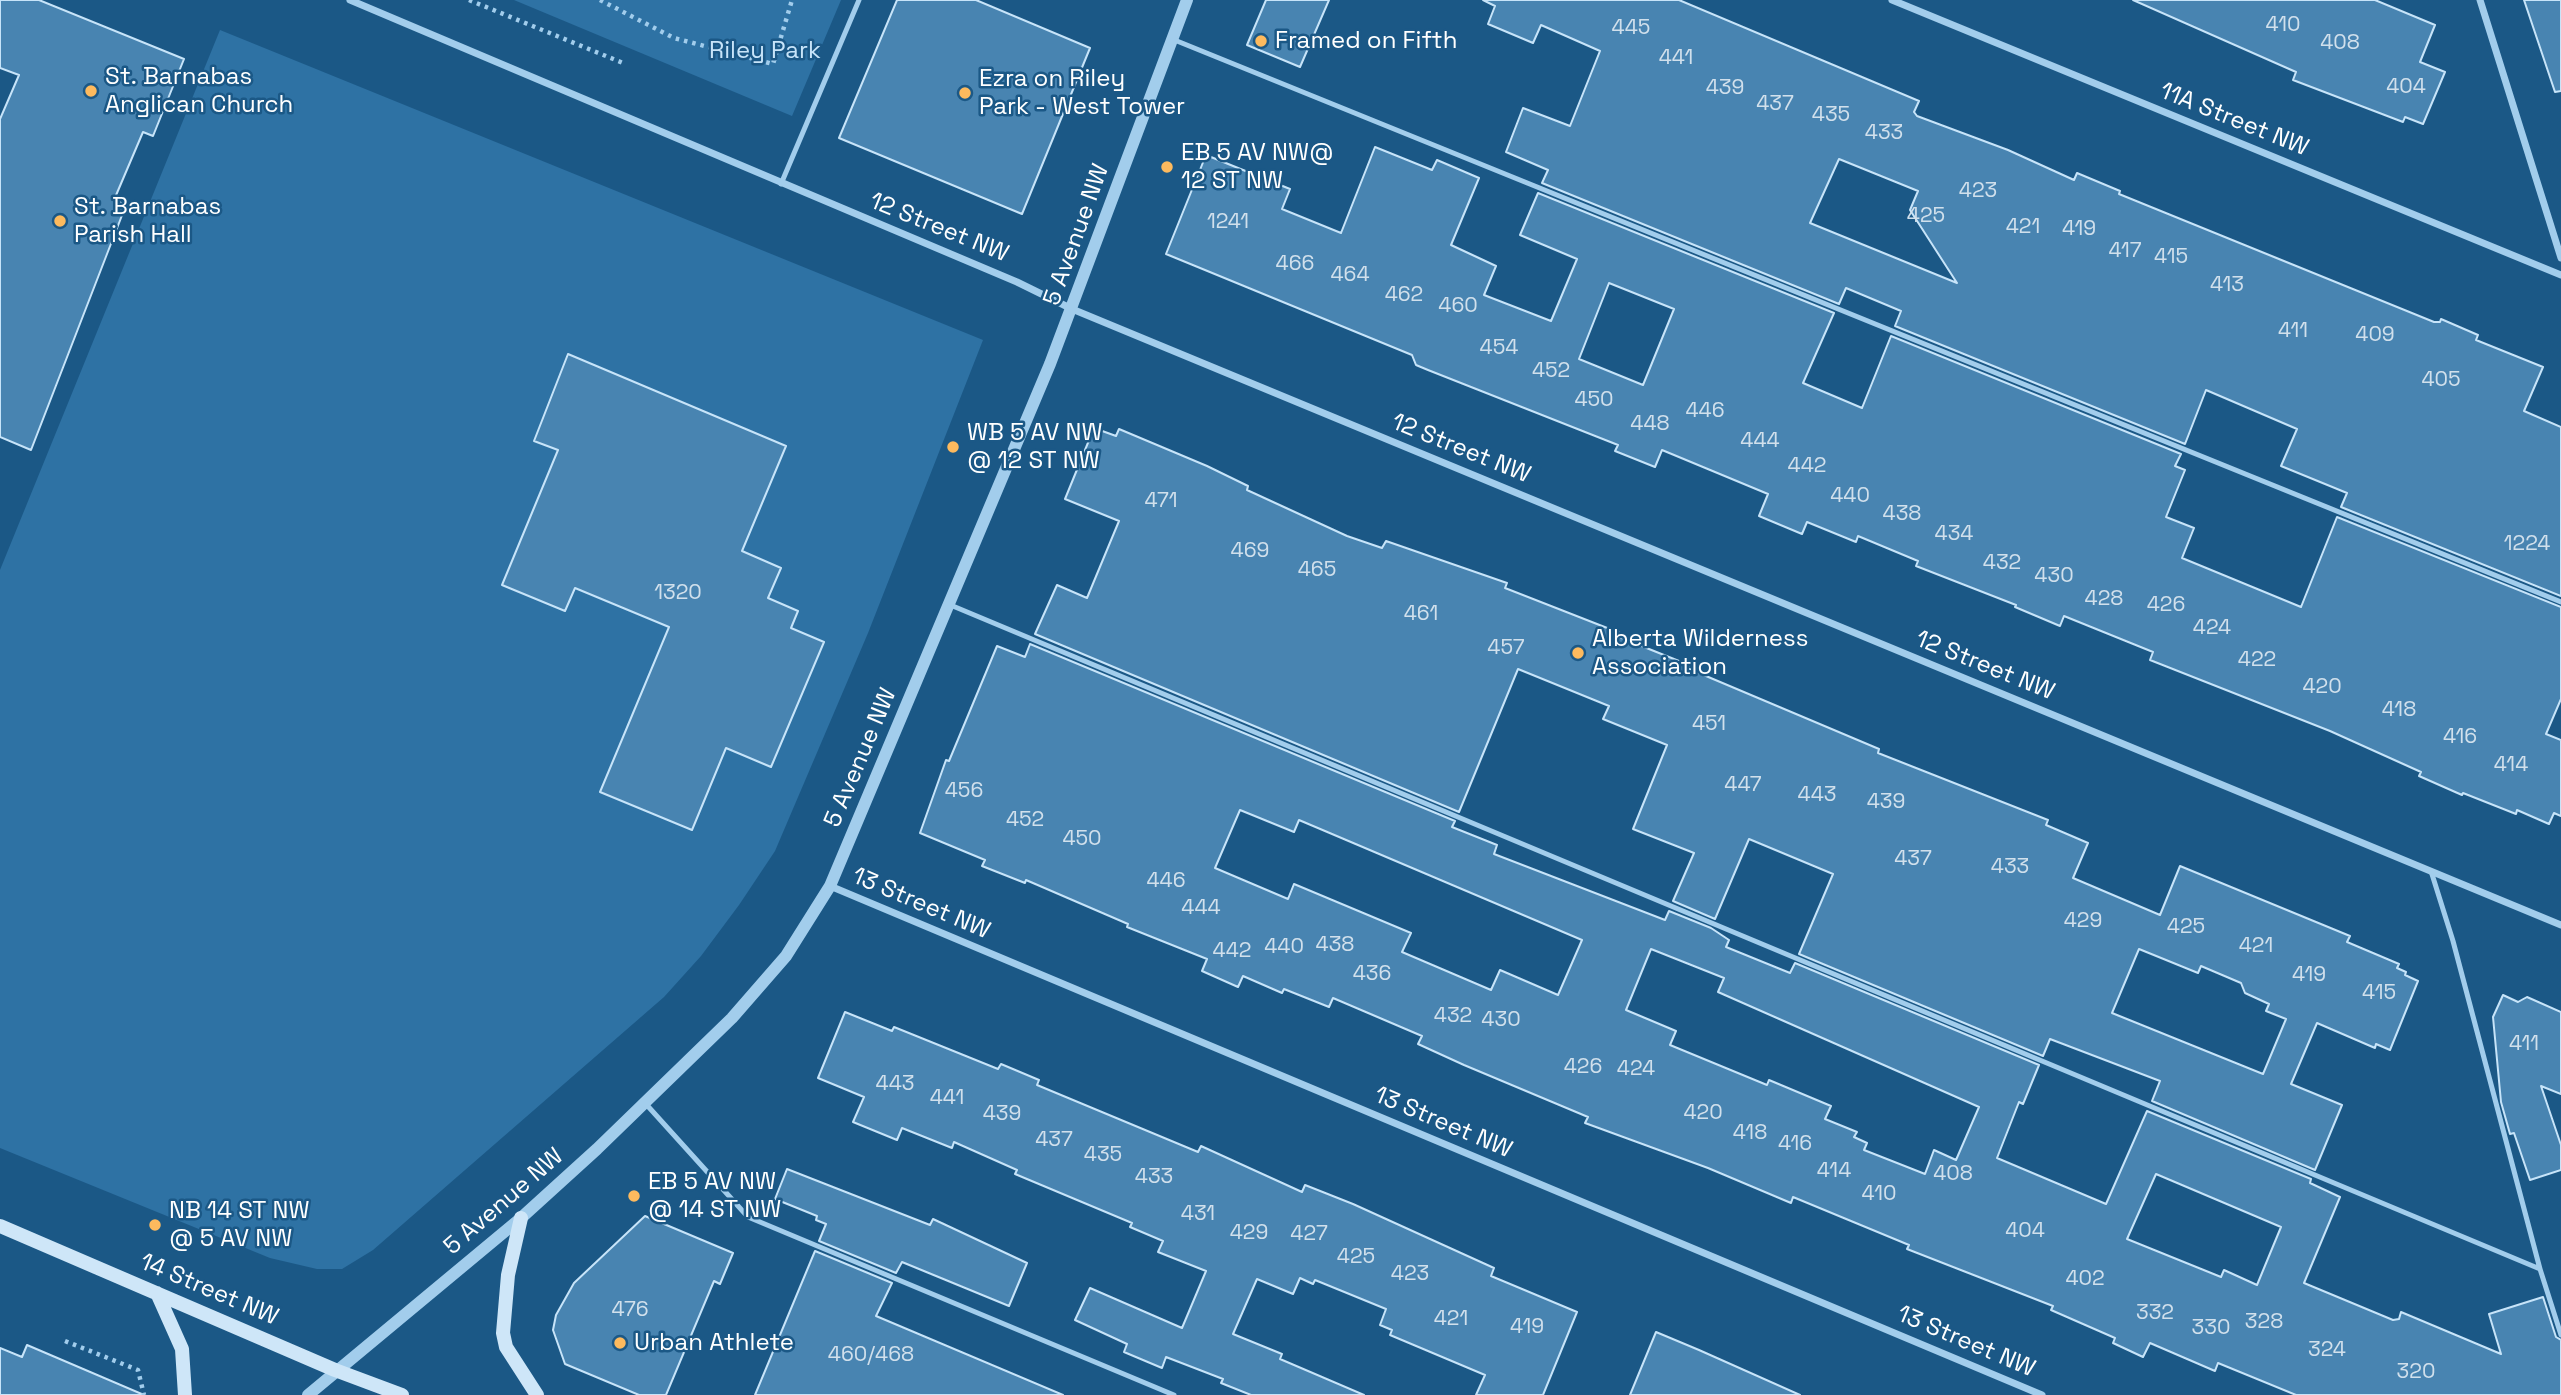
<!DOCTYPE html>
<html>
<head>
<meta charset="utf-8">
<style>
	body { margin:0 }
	canvas { display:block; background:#1b5886 }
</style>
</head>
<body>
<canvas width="2561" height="1395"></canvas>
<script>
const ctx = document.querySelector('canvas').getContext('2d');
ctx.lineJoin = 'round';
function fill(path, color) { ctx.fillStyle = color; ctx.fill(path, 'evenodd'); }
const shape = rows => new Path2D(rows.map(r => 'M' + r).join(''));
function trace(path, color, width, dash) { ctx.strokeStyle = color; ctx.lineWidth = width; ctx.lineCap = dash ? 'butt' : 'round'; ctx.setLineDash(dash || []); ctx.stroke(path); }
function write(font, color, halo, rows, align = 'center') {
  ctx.font = font + ' "Space Grotesk",sans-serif'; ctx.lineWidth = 5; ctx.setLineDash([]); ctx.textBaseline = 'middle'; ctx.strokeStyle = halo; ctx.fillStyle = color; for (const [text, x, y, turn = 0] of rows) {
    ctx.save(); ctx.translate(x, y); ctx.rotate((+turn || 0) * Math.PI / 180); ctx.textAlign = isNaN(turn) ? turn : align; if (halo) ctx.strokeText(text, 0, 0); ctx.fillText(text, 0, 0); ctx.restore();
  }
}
fill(shape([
	[514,0,841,0,792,116],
	[220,30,983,340,868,633,775,851,739,905,701,956,664,997,373,1250,342,1269,317,1269,270,1258,0,1148,0,570]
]), '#2e72a4');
const building = shape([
	[0,0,39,0,184,59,153,136,143,132,114,200,126,205,31,450,0,437,0,119,19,75,0,68,0,0],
	[897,0,976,0,1090,48,1022,214,839,138,897,0],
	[1266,0,1329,0,1300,67,1247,45,1266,0],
	[1483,0,1679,0,1919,101,1914,112,1917,116,2008,150,2074,180,2077,173,2120,191,2119,194,2434,322,2440,322,2441,319,2478,335,2476,340,2543,367,2524,411,2561,427,2561,596,2341,507,2347,493,2281,466,2297,429,2206,390,2185,444,1895,326,1901,311,1846,288,1839,304,1542,183,1548,170,1506,152,1523,108,1570,126,1600,51,1541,25,1533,43,1488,24,1495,6,1483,0],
	[1839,159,1918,191,1910,210,1957,283,1810,223,1839,159],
	[2133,0,2375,0,2435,25,2420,62,2445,72,2423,124,2405,117,2403,122,2293,80,2296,72,2133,0],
	[2524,0,2561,0,2561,91,2555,92,2524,0],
	[1375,147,1432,170,1437,160,1479,178,1451,245,1496,266,1484,295,1551,321,1577,259,1520,235,1538,193,1834,313,1803,383,1862,408,1891,336,2181,454,2175,466,2185,470,2166,517,2194,528,2182,558,2301,607,2337,517,2561,607,2561,699,2546,734,2561,740,2561,816,2554,813,2549,824,2517,810,2516,814,2463,793,2462,795,2419,776,2421,772,2330,731,2150,660,2153,652,2064,616,2060,626,2015,607,2016,605,1916,566,1918,561,1858,536,1856,542,1807,522,1802,534,1759,516,1768,494,1662,450,1655,467,1615,451,1618,445,1428,370,1416,365,1412,355,1166,254,1206,155,1290,189,1282,209,1341,233,1375,147],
	[1609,283,1674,309,1643,385,1579,359,1609,283],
	[568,354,786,446,742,551,781,568,768,598,798,611,791,628,824,642,771,767,726,748,692,830,600,792,669,627,575,588,565,611,502,585,558,450,534,441,568,354],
	[1094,428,1116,436,1119,429,1207,466,1248,486,1247,490,1347,536,1382,548,1386,541,1507,583,1505,588,1620,633,1619,637,1689,665,1687,668,1879,749,1878,753,2048,820,2046,825,2088,843,2073,878,2160,915,2180,866,2350,936,2347,942,2399,964,2397,968,2406,972,2405,975,2418,981,2390,1050,2376,1044,2375,1048,2317,1023,2291,1084,2342,1105,2315,1170,2152,1101,2160,1081,2050,1039,2043,1056,1799,954,1833,874,1749,839,1715,919,1673,901,1694,853,1633,829,1667,745,1603,719,1609,706,1518,669,1459,812,1035,634,1057,585,1087,598,1119,521,1065,499,1094,428],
	[2139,949,2198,973,2201,966,2241,983,2245,993,2269,1004,2266,1011,2286,1019,2263,1074,2112,1013,2139,949],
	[1030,644,1455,821,1452,827,1497,845,1494,854,1665,920,1669,911,1711,928,1729,940,1726,947,1790,973,1795,963,2039,1065,2023,1104,2019,1102,1997,1158,2106,1204,2147,1111,2311,1179,2310,1183,2340,1197,2304,1283,2393,1320,2399,1319,2401,1312,2501,1354,2489,1314,2543,1297,2556,1337,2561,1340,2561,1395,2296,1395,2218,1363,2215,1371,2150,1343,2143,1357,2113,1343,2115,1338,2051,1310,2053,1306,1907,1249,1909,1245,1793,1197,1791,1203,1708,1168,1585,1123,1588,1117,1464,1065,1418,1044,1422,1036,1333,998,1329,1007,1284,989,1282,993,1243,976,1238,987,1202,971,1207,959,1127,927,1128,924,1026,880,1025,883,982,866,985,860,920,833,946,760,949,761,997,646,1025,657,1030,644],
	[1240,810,1294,832,1299,820,1582,940,1558,995,1500,970,1491,990,1402,952,1411,933,1294,884,1288,899,1215,868,1240,810],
	[1651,949,1724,978,1718,992,1979,1107,1956,1160,1934,1150,1925,1174,1864,1150,1867,1143,1854,1137,1857,1132,1825,1119,1831,1106,1769,1080,1767,1085,1670,1045,1676,1031,1626,1010,1651,949],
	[2156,1174,2281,1227,2257,1285,2224,1270,2221,1277,2127,1239,2156,1174],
	[2503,995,2518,1002,2527,997,2561,1012,2561,1094,2541,1086,2561,1145,2561,1170,2530,1180,2514,1133,2510,1134,2501,1102,2493,1017,2503,995],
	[845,1012,892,1031,894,1027,998,1069,1001,1064,1039,1080,1037,1085,1198,1152,1201,1146,1302,1192,1305,1185,1353,1204,1494,1268,1491,1276,1577,1312,1543,1395,1476,1395,1485,1375,1390,1335,1392,1330,1380,1325,1386,1309,1315,1280,1313,1284,1300,1278,1293,1294,1257,1279,1233,1334,1282,1354,1280,1359,1364,1395,1251,1395,1221,1383,1223,1379,1166,1357,1162,1368,1124,1352,1127,1344,1075,1320,1090,1288,1182,1328,1206,1271,1158,1252,1163,1241,1130,1227,1132,1223,1015,1174,1017,1170,954,1142,952,1148,902,1128,897,1140,853,1122,864,1097,818,1078,845,1012],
	[787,1169,930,1225,933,1219,1027,1263,1009,1306,902,1262,896,1273,819,1241,826,1224,816,1220,817,1216,775,1199,787,1169],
	[645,1216,733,1253,720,1284,714,1281,666,1395,639,1395,565,1364,553,1330,556,1315,574,1283,645,1216],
	[815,1251,892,1283,876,1316,1063,1395,755,1395,815,1251],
	[1656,1332,1699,1350,1800,1395,1630,1395,1656,1332],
	[27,1345,144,1395,0,1395,0,1348,22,1357,27,1345]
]);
fill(building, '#4884b1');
trace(building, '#c7e4f9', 2);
trace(shape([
	[469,0,623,63],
	[600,0,674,38,773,64,792,0],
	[65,1341,138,1370,144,1395]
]), '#a2cdec', 4.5, [3.5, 5]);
trace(shape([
	[1172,39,2561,602],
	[781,184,859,0],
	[948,604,2540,1269],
	[2431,871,2453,941,2540,1269,2561,1335],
	[645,1103,748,1217,1174,1395]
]), '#a2cdec', 5);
trace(shape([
	[350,0,1017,282,1072,309,2561,925],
	[1892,0,2561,275],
	[2480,0,2561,258],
	[830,886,2042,1395]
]), '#a2cdec', 7);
trace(shape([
	[308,1395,521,1218,597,1149,732,1018,786,956,830,886,1050,364,1187,0]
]), '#a2cdec', 12);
trace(shape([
	[521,1218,508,1275,503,1333,506,1347,537,1395],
	[0,1226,335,1370,402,1395],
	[157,1293,182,1349,185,1395]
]), '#cee6f8', 14);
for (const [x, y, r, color] of [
	[1261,41,7,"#fdba5e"],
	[91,91,7,"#fdba5e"],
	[965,93,7,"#fdba5e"],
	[1167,167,7,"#fdba5e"],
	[60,221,7,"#fdba5e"],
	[953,447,7,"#fdba5e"],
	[1578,653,7,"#fdba5e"],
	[634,1196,7,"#fdba5e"],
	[155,1225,7,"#fdba5e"],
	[620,1343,7,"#fdba5e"]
]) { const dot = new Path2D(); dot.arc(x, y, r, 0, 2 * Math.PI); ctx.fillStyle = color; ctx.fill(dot); trace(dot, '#1b5886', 2.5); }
write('21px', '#d1e0ec', null, [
	["410",2283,25],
	["445",1631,28],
	["408",2340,43],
	["441",1676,58],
	["404",2406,87],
	["439",1725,88],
	["437",1775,104],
	["435",1831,115],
	["433",1884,133],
	["423",1978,191],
	["425",1926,216],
	["1241",1228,222],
	["421",2023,227],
	["419",2079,229],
	["417",2125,251],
	["415",2171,257],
	["466",1295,264],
	["464",1350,275],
	["413",2227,285],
	["462",1404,295],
	["460",1458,306],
	["411",2293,331],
	["409",2375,335],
	["454",1499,348],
	["452",1551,371],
	["405",2441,380],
	["450",1594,400],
	["446",1705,411],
	["448",1650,424],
	["444",1760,441],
	["442",1807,466],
	["440",1850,496],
	["471",1161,501],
	["438",1902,514],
	["434",1954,534],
	["1224",2527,544],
	["469",1250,551],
	["432",2002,563],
	["465",1317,570],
	["430",2054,576],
	["1320",678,593],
	["428",2104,599],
	["426",2166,605],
	["461",1421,614],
	["424",2212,628],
	["457",1506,648],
	["422",2257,660],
	["420",2322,687],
	["418",2399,710],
	["451",1709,724],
	["416",2460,737],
	["414",2511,765],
	["447",1743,785],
	["456",964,791],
	["443",1817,795],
	["439",1886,802],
	["452",1025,820],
	["450",1082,839],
	["437",1913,859],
	["433",2010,867],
	["446",1166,881],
	["444",1201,908],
	["429",2083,921],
	["425",2186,927],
	["438",1335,945],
	["421",2256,946],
	["440",1284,947],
	["442",1232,951],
	["436",1372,974],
	["419",2309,975],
	["415",2379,993],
	["432",1453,1016],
	["430",1501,1020],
	["411",2524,1044],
	["426",1583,1067],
	["424",1636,1069],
	["443",895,1084],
	["441",947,1098],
	["420",1703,1113],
	["439",1002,1114],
	["418",1750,1133],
	["437",1054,1140],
	["416",1795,1144],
	["435",1103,1155],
	["414",1834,1171],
	["408",1953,1174],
	["433",1154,1177],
	["410",1879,1194],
	["431",1198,1214],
	["404",2025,1231],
	["429",1249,1233],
	["427",1309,1234],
	["425",1356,1257],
	["423",1410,1274],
	["402",2085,1279],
	["476",630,1310],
	["332",2155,1313],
	["421",1451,1319],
	["328",2264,1322],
	["419",1527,1327],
	["330",2211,1328],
	["324",2327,1350],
	["460/468",871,1355],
	["320",2416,1372]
]);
write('24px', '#fff', '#1b5886', [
	["Framed on Fifth",1275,41],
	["St. Barnabas",105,77],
	["Anglican Church",105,105],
	["Ezra on Riley",979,79],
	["Park - West Tower",979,107],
	["EB 5 AV NW@",1181,153],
	["12 ST NW",1181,181],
	["St. Barnabas",74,207],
	["Parish Hall",74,235],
	["WB 5 AV NW",967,433],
	["@ 12 ST NW",967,461],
	["Alberta Wilderness",1592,639],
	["Association",1592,667],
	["EB 5 AV NW",648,1182],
	["@ 14 ST NW",648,1210],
	["NB 14 ST NW",169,1211],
	["@ 5 AV NW",169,1239],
	["Urban Athlete",634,1343]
], 'left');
write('24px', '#c7e4f9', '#1b5886', [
	["Riley Park",765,51]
]);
write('24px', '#fff', '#1b5886', [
	["11A Street NW",2234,120,22],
	["12 Street NW",939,228,22],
	["5 Avenue NW",1077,235,-70],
	["12 Street NW",1461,449,22],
	["12 Street NW",1985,666,22],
	["5 Avenue NW",861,758,-67],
	["13 Street NW",921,904,23],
	["13 Street NW",1443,1123,23],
	["5 Avenue NW",504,1202,-41],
	["14 Street NW",209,1290,23],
	["13 Street NW",1966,1342,23]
]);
</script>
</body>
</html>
